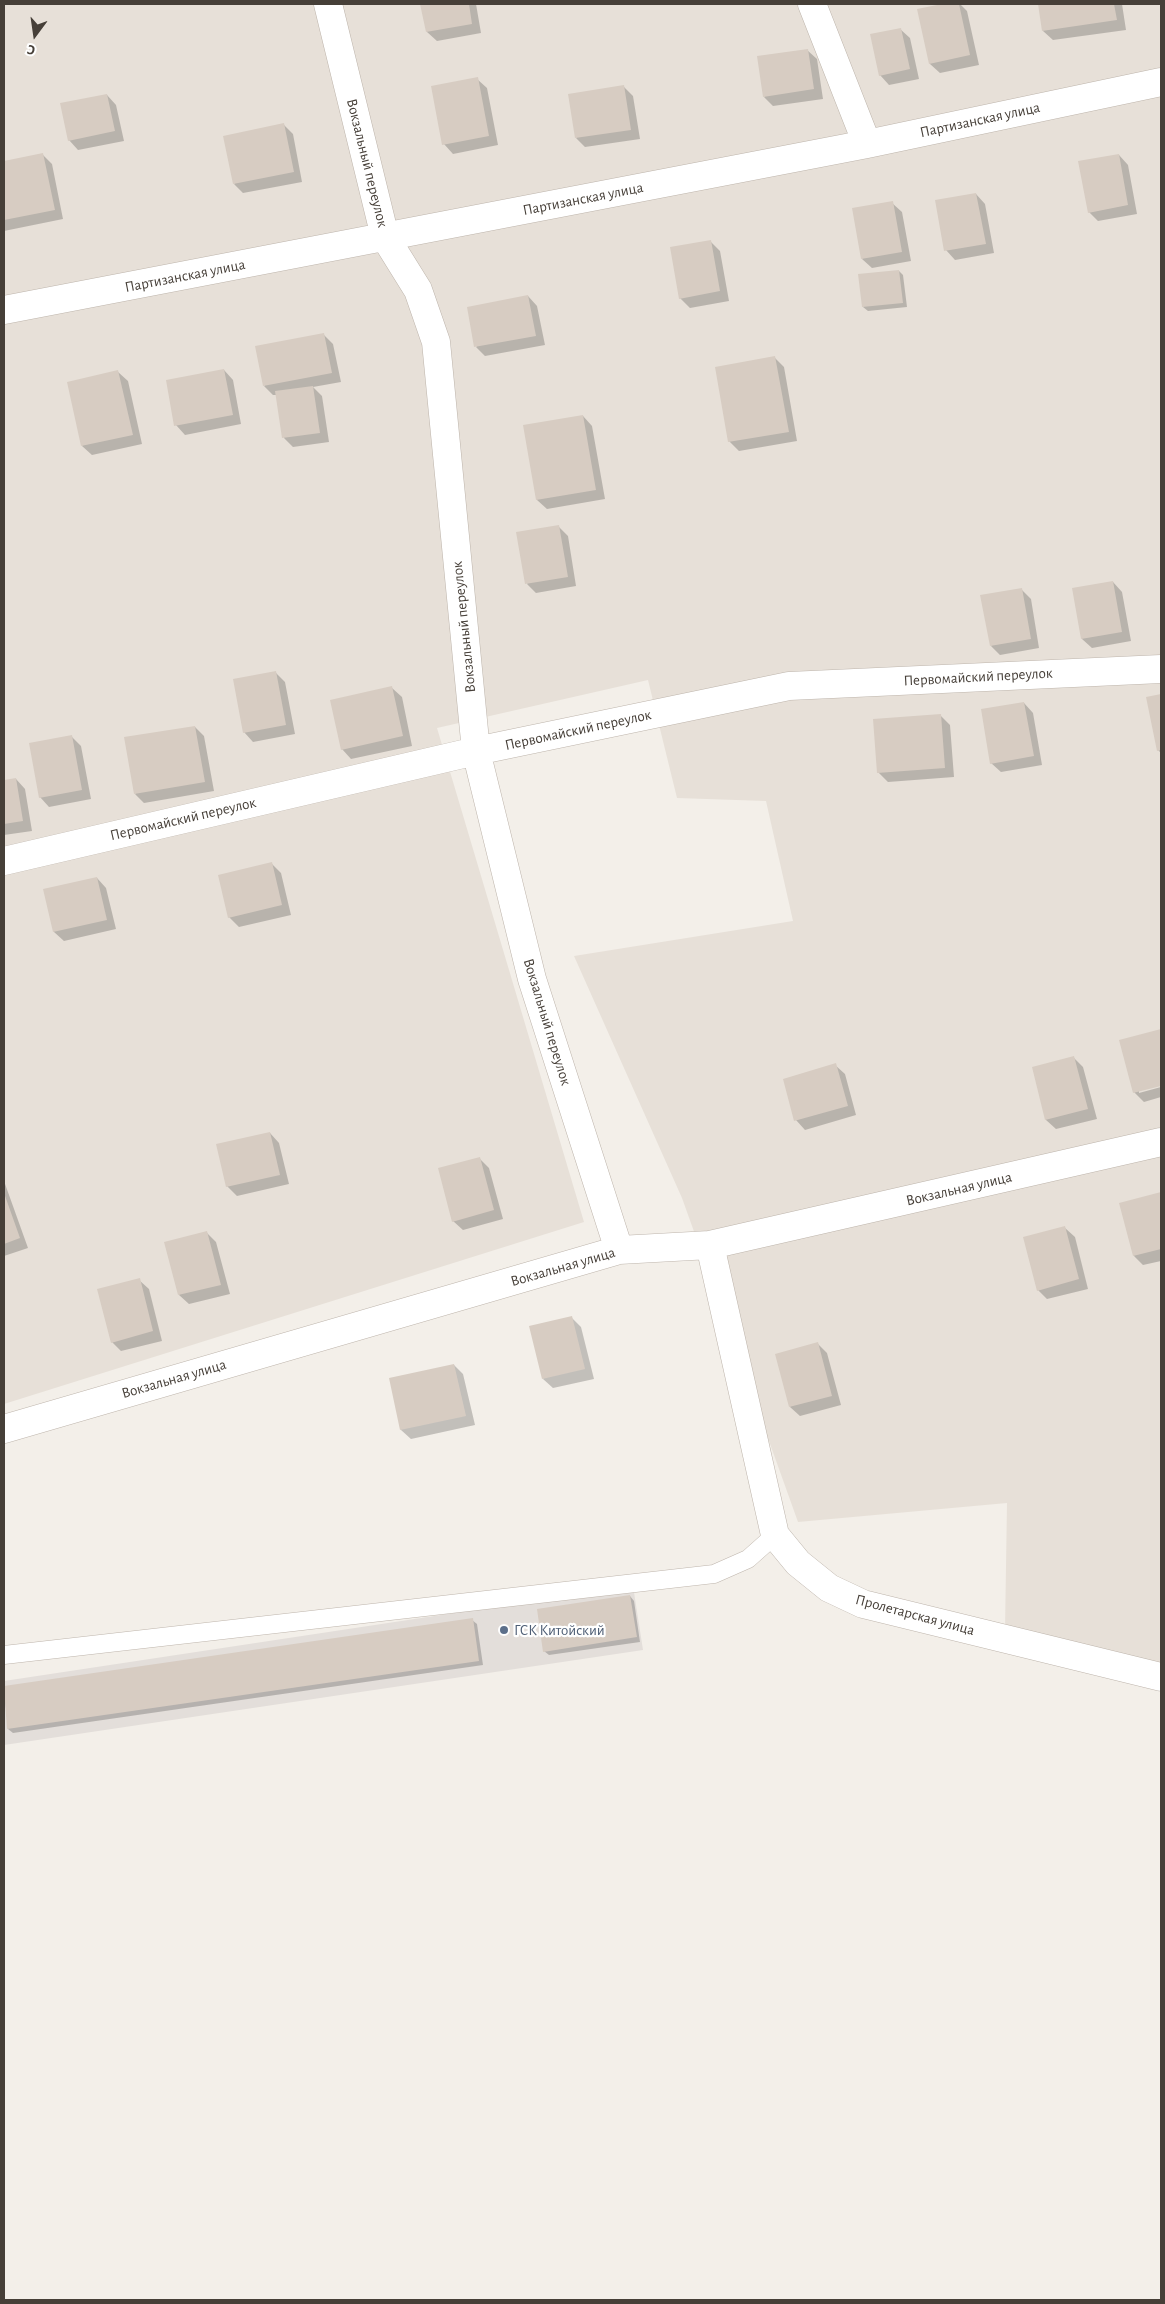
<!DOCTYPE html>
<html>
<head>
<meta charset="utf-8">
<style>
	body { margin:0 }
	#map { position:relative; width:1165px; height:2304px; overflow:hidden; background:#f3efe9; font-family:"Alegreya Sans",sans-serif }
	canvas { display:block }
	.frame { position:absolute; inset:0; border:5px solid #463f38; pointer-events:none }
	.north { position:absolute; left:10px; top:10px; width:50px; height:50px; -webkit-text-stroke:4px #fff; paint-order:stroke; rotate:194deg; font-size:14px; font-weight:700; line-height:20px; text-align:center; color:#463f38 }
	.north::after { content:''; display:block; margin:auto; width:18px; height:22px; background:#463f38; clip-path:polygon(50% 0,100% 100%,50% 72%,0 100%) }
</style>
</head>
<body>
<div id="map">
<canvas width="1165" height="2304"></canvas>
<div class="frame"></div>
<div class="north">С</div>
</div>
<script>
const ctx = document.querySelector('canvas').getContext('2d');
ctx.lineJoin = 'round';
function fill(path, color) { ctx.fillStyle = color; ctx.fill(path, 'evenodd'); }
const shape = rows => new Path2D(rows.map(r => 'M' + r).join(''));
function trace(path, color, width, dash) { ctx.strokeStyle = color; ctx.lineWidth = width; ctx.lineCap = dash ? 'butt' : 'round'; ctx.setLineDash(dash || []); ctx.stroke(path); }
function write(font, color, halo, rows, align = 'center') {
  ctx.font = font + ' "Alegreya Sans",sans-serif'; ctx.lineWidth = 4.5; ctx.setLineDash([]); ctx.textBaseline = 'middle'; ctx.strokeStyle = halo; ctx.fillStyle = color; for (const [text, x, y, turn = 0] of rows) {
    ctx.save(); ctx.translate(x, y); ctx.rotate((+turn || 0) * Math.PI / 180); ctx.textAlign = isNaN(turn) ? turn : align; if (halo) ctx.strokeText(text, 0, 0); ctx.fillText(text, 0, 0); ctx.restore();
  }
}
fill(shape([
	[4,4,1161,4,1161,1667,1005,1630,1007,1503,798,1522,682,1198,574,956,793,921,766,801,677,798,648,680,437,728,584,1222,4,1404]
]), '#e7e0d8');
fill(shape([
	[633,1586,643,1650,4,1745,4,1681]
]), '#e3deda');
fill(shape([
	[422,4,476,4,481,33,437,41,427,32],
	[948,4,960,4,967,11,979,65,940,73,930,64,919,10],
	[1039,4,1122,4,1126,30,1053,40,1043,31],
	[900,29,910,38,919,79,889,85,880,75],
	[807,50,817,59,823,99,773,106,764,97],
	[477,79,487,88,498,145,453,154,444,144],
	[624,87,633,96,640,139,585,147,576,138],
	[107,95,116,105,124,141,78,150,69,140],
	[284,125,293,134,302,182,243,193,234,184],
	[43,155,52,164,63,219,4,231,4,163],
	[1119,155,1128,165,1137,214,1098,221,1089,212],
	[976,194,985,204,994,253,955,260,946,250],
	[892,203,902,212,911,261,872,268,862,259],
	[710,241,720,251,729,301,690,308,680,298],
	[899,271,903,275,907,307,868,311,863,307],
	[528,296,537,306,545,345,485,356,476,347],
	[323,334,333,344,341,382,313,387,322,396,329,442,293,447,284,438,277,395,273,395,264,386],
	[775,358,784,367,797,441,739,451,729,441],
	[224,370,233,380,241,424,185,435,176,425],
	[118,372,128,381,142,444,92,455,82,446],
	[583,416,592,426,605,499,547,509,537,500,524,426],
	[558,526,568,536,576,586,536,593,527,584],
	[1113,582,1122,592,1131,641,1092,648,1082,639,1073,589],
	[1021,589,1031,599,1039,648,1000,655,991,646],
	[276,673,285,682,295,734,253,742,244,732],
	[392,688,402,697,412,746,351,759,342,749],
	[1161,695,1161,753,1158,750,1148,698],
	[1024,703,1033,713,1042,765,1001,772,991,763],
	[940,715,950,725,954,777,888,782,878,772],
	[195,727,204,736,214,791,144,803,135,794],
	[72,737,81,746,91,799,49,807,40,797],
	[16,779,25,789,32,831,4,835,4,781],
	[272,864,281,873,291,915,239,927,229,917],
	[97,878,106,888,116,929,64,941,54,932,45,890],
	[1161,1030,1161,1084,1139,1090,1139,1093,1161,1087,1161,1097,1144,1102,1134,1092,1121,1041],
	[1074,1058,1083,1067,1097,1119,1056,1129,1046,1120,1033,1068],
	[835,1065,845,1074,856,1115,805,1130,796,1120],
	[270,1133,279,1143,289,1184,237,1196,227,1186],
	[480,1159,489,1168,503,1219,463,1230,453,1221],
	[4,1181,28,1248,4,1256],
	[1161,1193,1161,1261,1143,1265,1134,1256,1121,1204],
	[1065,1228,1075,1237,1088,1289,1047,1299,1038,1290],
	[207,1233,216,1242,230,1294,189,1304,179,1295],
	[139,1280,149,1289,162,1341,121,1351,112,1342],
	[571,1317,581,1327,594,1379,553,1388,543,1379],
	[818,1344,827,1353,841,1405,800,1416,790,1407],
	[454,1365,463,1374,475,1425,411,1439,401,1430,390,1379],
	[630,1596,634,1601,640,1642,549,1655,544,1651],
	[472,1620,477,1624,483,1665,13,1733,8,1729,4,1688]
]), '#0003');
fill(shape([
	[420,4,469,4,472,24,426,32],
	[942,4,959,4,970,55,929,64,917,9],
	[1038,4,1114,4,1117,20,1042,31],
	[901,28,910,69,879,76,870,34],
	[808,49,814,89,763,97,757,56],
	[478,77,489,136,442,145,431,86],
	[624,85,631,130,575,138,568,94],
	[107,94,115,131,68,141,60,103],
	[284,123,294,172,233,184,223,136],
	[43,153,55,210,4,220,4,161],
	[1119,154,1128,205,1088,213,1078,161],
	[976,193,986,244,944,251,935,200],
	[893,201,902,252,861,259,852,208],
	[711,240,720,291,679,299,670,247],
	[899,270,903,303,862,307,858,274],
	[528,295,536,336,474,347,467,307],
	[324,333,332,373,263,386,255,346],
	[775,356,789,432,728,442,715,367],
	[224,369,233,415,174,426,166,380],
	[118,370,133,435,81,446,67,382],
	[313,386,320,433,282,438,275,391],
	[583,415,596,490,536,500,523,425],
	[559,525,568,577,525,584,516,532],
	[1113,581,1122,632,1081,639,1072,588],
	[1022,588,1031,639,990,646,980,595],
	[276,671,286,725,243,733,233,679],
	[392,686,403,736,341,750,330,700],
	[1161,694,1161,750,1157,751,1146,697],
	[1024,702,1034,756,990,764,981,709],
	[941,714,945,768,877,773,873,719],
	[195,726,205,782,134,794,124,737],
	[72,735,82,790,39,798,29,743],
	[16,778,23,821,4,824,4,780],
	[272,862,282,905,228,918,218,875],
	[97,877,107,920,53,932,43,889],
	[1161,1029,1161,1086,1133,1093,1119,1040],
	[1074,1056,1088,1109,1045,1120,1032,1067],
	[836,1063,848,1106,794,1121,783,1079],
	[270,1132,280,1175,226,1187,216,1144],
	[480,1157,494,1210,452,1222,438,1168],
	[1161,1192,1161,1249,1133,1256,1119,1203],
	[4,1193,20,1238,4,1244],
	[1065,1226,1079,1279,1037,1291,1023,1237],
	[207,1231,221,1285,178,1295,164,1242],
	[140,1278,153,1331,111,1343,97,1289],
	[572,1316,585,1369,542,1379,529,1326],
	[818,1342,832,1396,789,1407,775,1354],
	[454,1364,466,1416,400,1430,389,1378],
	[630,1595,637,1637,543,1652,537,1609],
	[473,1618,479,1661,7,1729,4,1686]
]), '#d7ccc2');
const lane = shape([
	[4,1655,714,1574,748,1559,775,1535]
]);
const street = shape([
	[328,4,385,237,418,290,436,342,476,751,532,979,619,1250],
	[812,4,867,144],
	[4,310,867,144,1161,82],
	[4,861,476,751,789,686,1161,669],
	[710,1245,775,1535,798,1563,829,1588,863,1604,1161,1677],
	[4,1429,619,1250,710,1245,1161,1142]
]);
trace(lane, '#beb5ac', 19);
trace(street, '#beb5ac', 29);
trace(lane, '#fff', 18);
trace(street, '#fff', 28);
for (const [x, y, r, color] of [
	[504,1630,5,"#5c6f8a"]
]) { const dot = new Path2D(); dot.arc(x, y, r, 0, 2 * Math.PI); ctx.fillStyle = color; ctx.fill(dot); trace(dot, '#fff', 2); }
write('15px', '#463f38', '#fff', [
	["Партизанская улица",980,120,-12],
	["Вокзальный переулок",367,163,76],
	["Партизанская улица",583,199,-11],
	["Партизанская улица",185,276,-11],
	["Вокзальный переулок",464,627,-96],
	["Первомайский переулок",978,677,-3],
	["Первомайский переулок",578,730,-12],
	["Первомайский переулок",183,819,-13],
	["Вокзальный переулок",547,1022,73],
	["Вокзальная улица",959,1189,-13],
	["Вокзальная улица",563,1267,-16],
	["Вокзальная улица",174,1379,-16],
	["Пролетарская улица",915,1615,15]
]);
write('15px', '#4e5e75', '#fff', [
	["ГСК Китойский",514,1630]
], 'left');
</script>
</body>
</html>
